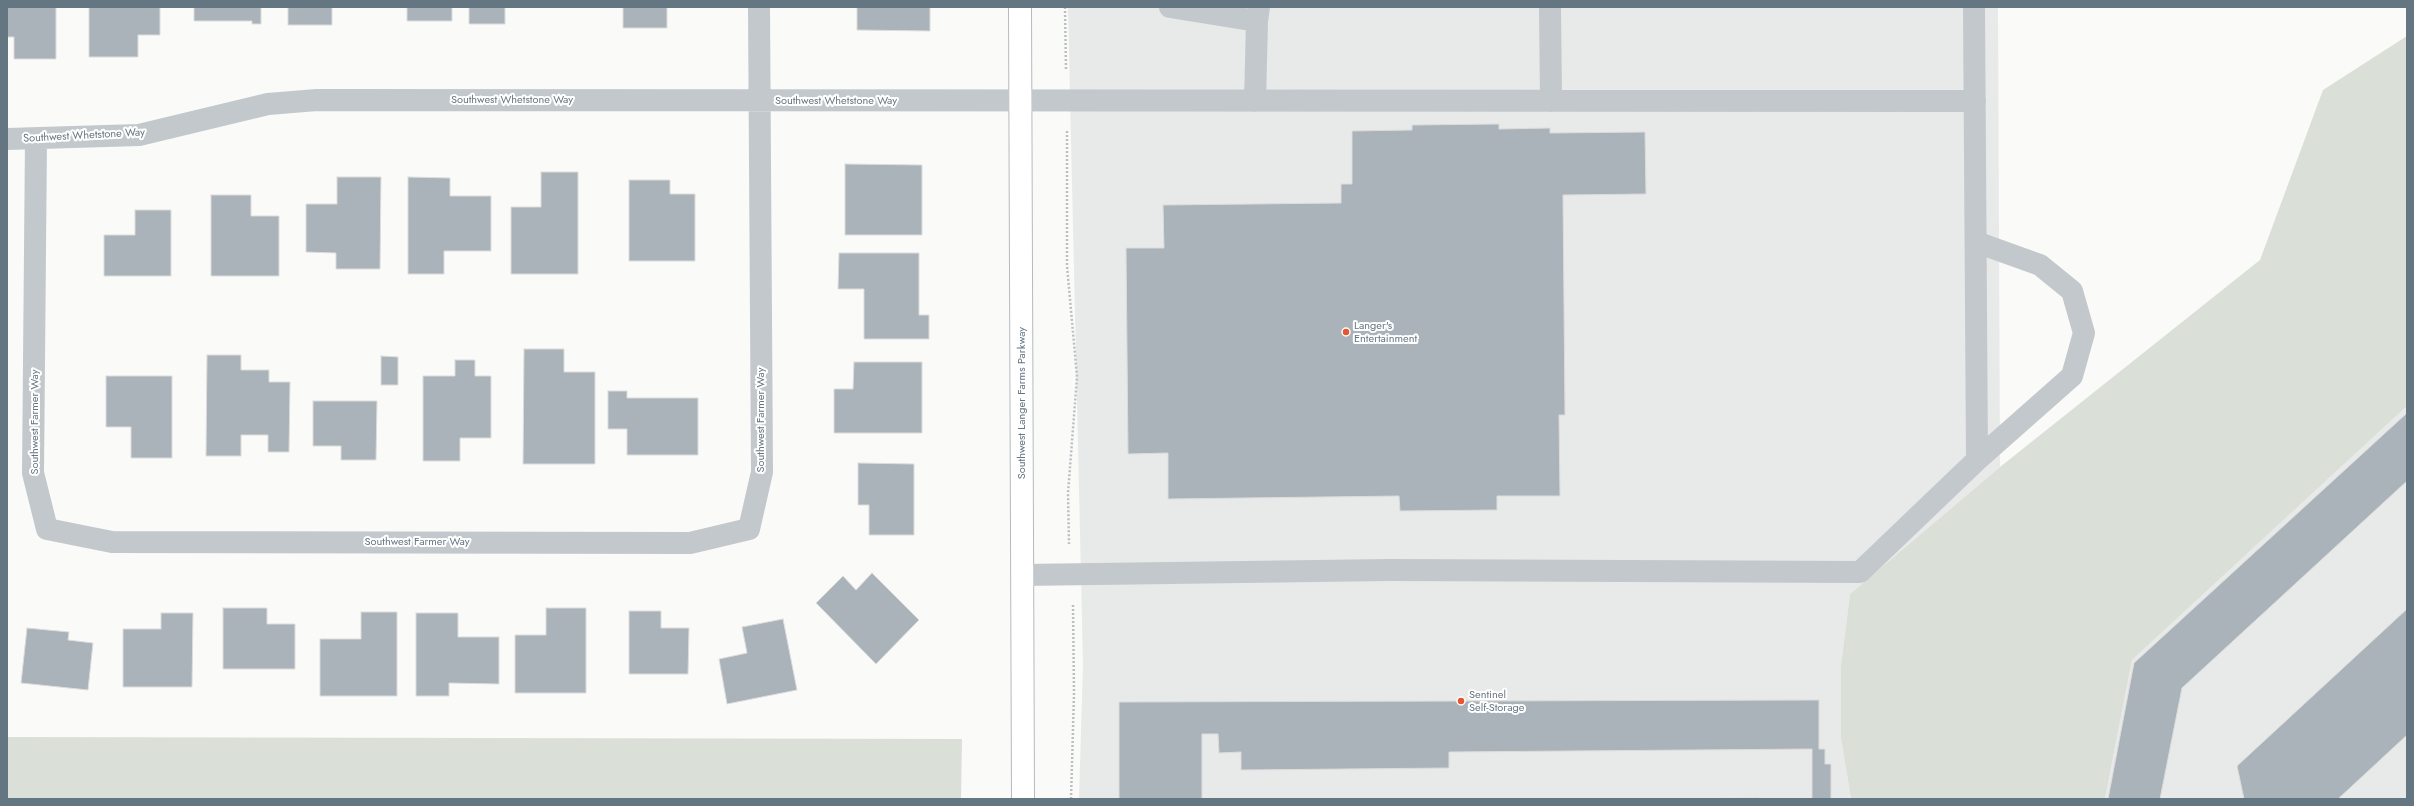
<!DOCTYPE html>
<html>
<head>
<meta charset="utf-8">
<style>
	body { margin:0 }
	#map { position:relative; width:2414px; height:806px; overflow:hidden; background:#fafaf8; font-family:Jost,sans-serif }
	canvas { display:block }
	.frame { position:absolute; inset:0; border:8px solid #657683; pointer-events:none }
</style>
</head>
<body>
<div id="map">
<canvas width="2414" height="806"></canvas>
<div class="frame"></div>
</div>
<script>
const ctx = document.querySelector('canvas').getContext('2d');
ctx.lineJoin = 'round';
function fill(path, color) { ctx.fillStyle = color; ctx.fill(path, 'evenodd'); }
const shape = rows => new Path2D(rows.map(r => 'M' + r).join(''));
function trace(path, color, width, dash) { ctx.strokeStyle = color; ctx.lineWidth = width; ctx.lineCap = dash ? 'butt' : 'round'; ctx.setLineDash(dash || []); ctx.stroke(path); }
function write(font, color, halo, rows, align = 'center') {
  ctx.font = font + ' Jost,sans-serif'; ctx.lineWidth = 4; ctx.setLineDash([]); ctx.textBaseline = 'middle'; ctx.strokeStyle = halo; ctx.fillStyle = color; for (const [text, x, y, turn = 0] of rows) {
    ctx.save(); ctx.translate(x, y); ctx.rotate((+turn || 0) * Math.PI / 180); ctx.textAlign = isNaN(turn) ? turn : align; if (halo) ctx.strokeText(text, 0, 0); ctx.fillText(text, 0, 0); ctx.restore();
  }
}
fill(shape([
	[1068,7,1998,7,2000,467,1850,594,1841,665,1841,738,1851,799,1079,799,1083,665],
	[2407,406,2407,799,2105,799,2132,660]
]), '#e8e9e9');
fill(shape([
	[2407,36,2407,406,2132,660,2105,799,1851,799,1841,738,1841,665,1850,594,2000,467,2260,260,2323,90],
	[7,737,962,739,961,799,7,799]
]), '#dadfd7');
const building = shape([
	[7,7,56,7,56,59,14,59,14,37,7,37,7,7],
	[89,7,160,7,160,35,138,35,138,57,89,57,89,7],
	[194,7,261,7,261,24,252,24,252,21,194,21,194,7],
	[288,7,332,7,332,25,288,25,288,7],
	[407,7,452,7,452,21,407,21,407,7],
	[469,7,505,7,505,24,469,24,469,7],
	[623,7,667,7,667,28,623,28,623,7],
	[857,7,930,7,930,31,857,30,857,7],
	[1499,124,1499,129,1550,128,1550,133,1645,132,1646,194,1563,195,1565,415,1559,415,1560,496,1497,496,1497,510,1400,511,1399,496,1168,499,1168,453,1128,454,1126,248,1164,248,1163,205,1341,203,1341,184,1352,184,1352,131,1412,130,1412,125,1499,124],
	[845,164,922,165,922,235,845,235,845,164],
	[541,172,578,172,578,274,511,274,511,207,541,207,541,172],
	[337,177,381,177,380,269,336,269,336,253,306,252,306,204,337,204,337,177],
	[408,177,450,178,450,196,491,196,491,251,444,251,444,274,408,274,408,177],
	[629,180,670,180,670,194,695,194,695,261,629,261,629,180],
	[211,195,251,195,251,216,279,216,279,276,211,276,211,195],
	[135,210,171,210,171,276,104,276,104,235,135,235,135,210],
	[839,253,919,253,919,315,929,315,929,339,864,339,864,289,838,289,839,253],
	[524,349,564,349,564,372,595,372,595,464,523,464,524,349],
	[207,355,241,355,241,370,269,370,269,382,290,382,289,452,268,452,268,435,241,435,241,456,206,456,207,355],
	[381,356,398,357,398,385,381,385,381,356],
	[455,360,475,360,475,376,491,376,491,438,460,438,460,461,423,461,423,376,455,376,455,360],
	[854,362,922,362,922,433,834,433,834,389,853,389,854,362],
	[106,376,172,376,172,458,131,458,131,427,106,427,106,376],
	[608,391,627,391,627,398,698,398,698,455,627,455,627,429,608,429,608,391],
	[313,401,377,401,376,460,341,460,341,446,313,446,313,401],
	[2407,413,2407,481,2182,688,2160,799,2108,799,2134,663,2407,413],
	[858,463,914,464,914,535,869,535,869,505,858,505,858,463],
	[872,573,919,620,876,664,816,603,843,576,856,590,872,573],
	[223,608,267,608,267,624,295,624,295,669,223,669,223,608],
	[546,608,586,608,586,693,515,693,515,635,546,635,546,608],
	[2407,609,2407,735,2338,799,2244,799,2237,766,2407,609],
	[629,611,661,611,661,628,689,628,688,674,629,674,629,611],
	[361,612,397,612,397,696,320,696,320,639,361,639,361,612],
	[161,613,193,613,192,687,123,687,123,629,161,629,161,613],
	[416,613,458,613,458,637,499,637,499,684,449,683,449,696,416,696,416,613],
	[783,619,797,690,727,704,719,659,747,653,742,627,783,619],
	[27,628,69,632,68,640,93,643,88,690,21,683,27,628],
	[1819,700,1819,749,1825,749,1825,764,1831,764,1831,799,1812,799,1812,749,1449,752,1449,768,1241,770,1241,752,1219,753,1218,734,1202,734,1202,799,1119,799,1119,702,1819,700],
	[1758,798,1758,799,1672,799,1758,798]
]);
fill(building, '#aab3b9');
trace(building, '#dcdcda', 1);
const major = shape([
	[1020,7,1023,799]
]);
trace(major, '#b5babe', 24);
trace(shape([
	[1065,7,1066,70],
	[1067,131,1067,266,1077,377,1068,493,1069,544],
	[1071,799,1074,694,1073,604]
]), '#bbbfc2', 2.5, [2, 2]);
trace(shape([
	[1170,7,1257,21],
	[1550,7,1551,101],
	[1255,101,1257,21,1259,7],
	[7,139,139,135,268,104,317,100,1975,101],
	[36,139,33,473,47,529,112,542,690,543,749,529,762,472,759,7],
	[1976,242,2040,265,2072,291,2084,333,2072,376,1977,460],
	[1022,575,1390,570,1860,572,1977,460,1974,7]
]), '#c3c8cc', 22);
trace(major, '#fff', 22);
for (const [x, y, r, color] of [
	[1346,332,4,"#e4572e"],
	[1461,701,4,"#e4572e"]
]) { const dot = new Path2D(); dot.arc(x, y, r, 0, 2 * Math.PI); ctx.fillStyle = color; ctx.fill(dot); trace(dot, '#fff', 1.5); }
write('11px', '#657683', '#fff', [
	["Southwest Whetstone Way",512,100],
	["Southwest Whetstone Way",836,101],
	["Southwest Whetstone Way",84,136,-3],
	["Southwest Langer Farms Parkway",1022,403,-90],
	["Southwest Farmer Way",761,420,-90],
	["Southwest Farmer Way",35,422,-90],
	["Southwest Farmer Way",417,542]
]);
write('11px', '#657683', '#fff', [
	["Langer's",1354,326],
	["Entertainment",1354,339],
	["Sentinel",1469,695],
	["Self-Storage",1469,708]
], 'left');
</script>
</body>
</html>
